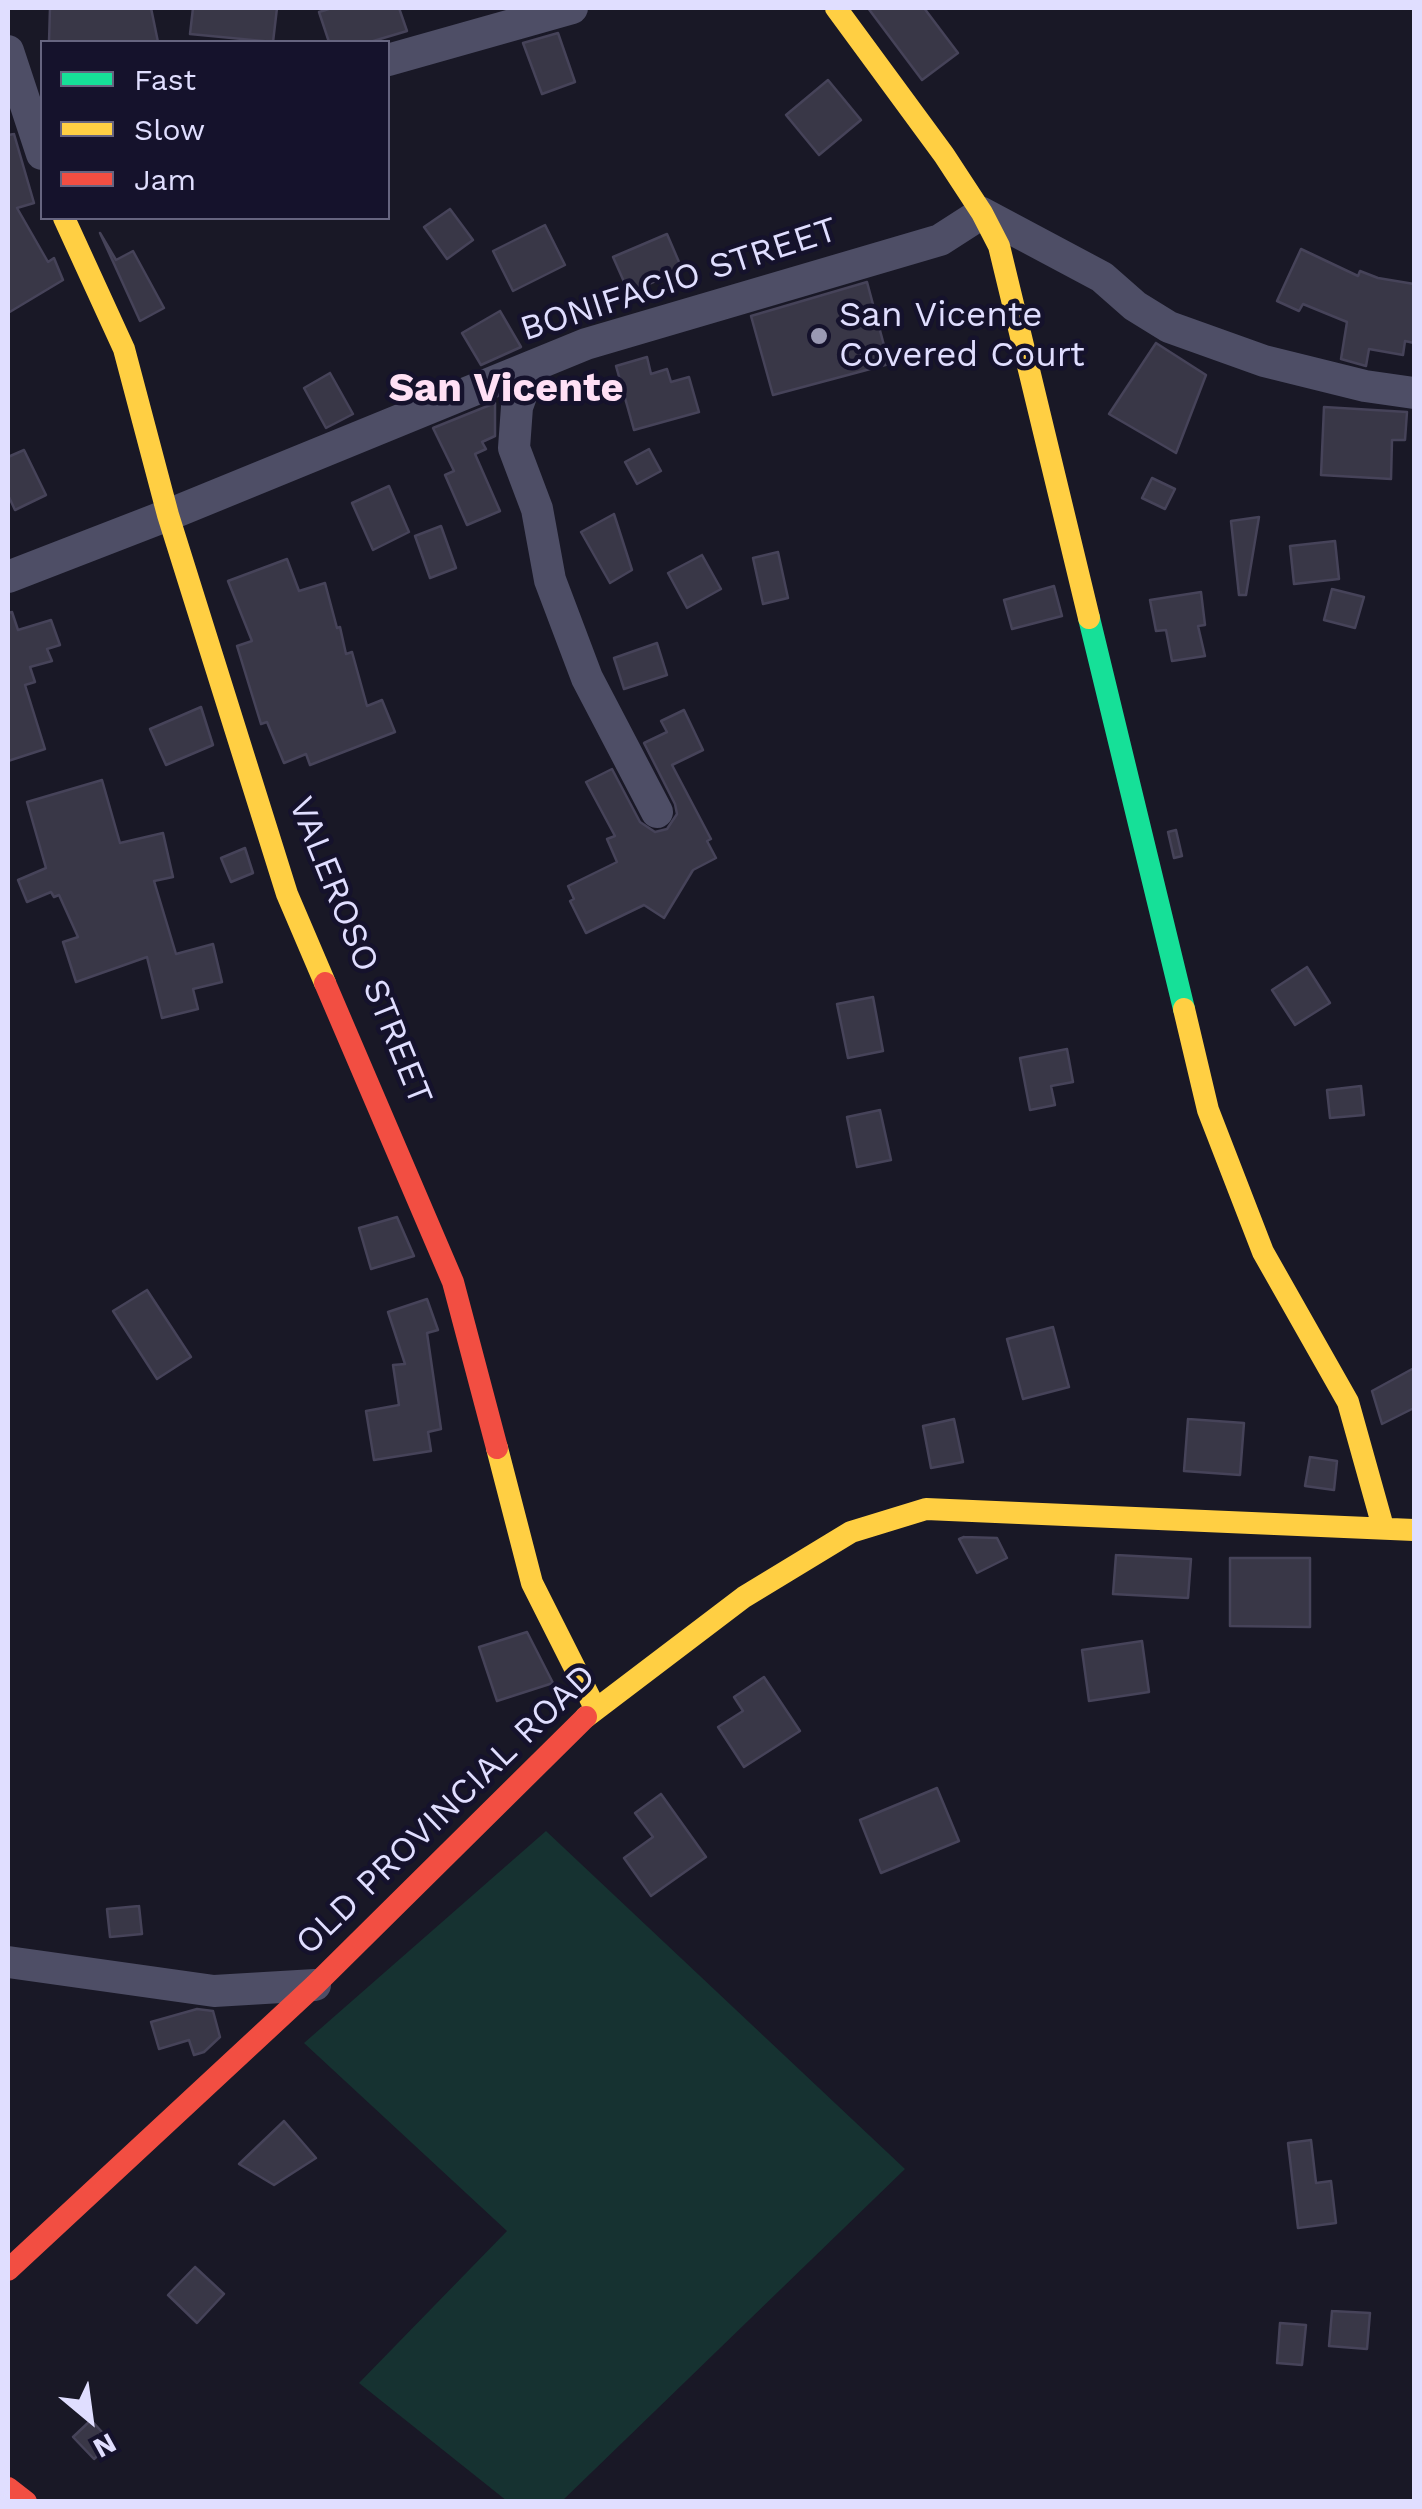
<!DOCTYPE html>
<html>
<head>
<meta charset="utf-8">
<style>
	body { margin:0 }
	#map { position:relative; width:1422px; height:2509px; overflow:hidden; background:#191826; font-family:"Work Sans",sans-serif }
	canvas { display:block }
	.frame { position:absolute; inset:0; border:10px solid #e0deff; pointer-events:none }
	.legend { position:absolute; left:40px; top:40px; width:350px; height:180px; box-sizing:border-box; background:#15122c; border:2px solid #666480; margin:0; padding:12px 18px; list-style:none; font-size:30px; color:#e0deff }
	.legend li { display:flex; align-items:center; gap:20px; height:50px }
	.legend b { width:50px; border:2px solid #666480 }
	.north { position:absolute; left:40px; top:2369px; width:100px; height:100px; -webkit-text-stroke:8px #15122c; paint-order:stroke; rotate:151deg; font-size:28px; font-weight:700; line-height:40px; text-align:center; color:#e0deff }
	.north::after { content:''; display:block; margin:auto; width:35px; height:45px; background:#e0deff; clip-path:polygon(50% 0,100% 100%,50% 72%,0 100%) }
</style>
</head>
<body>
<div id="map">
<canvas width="1422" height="2509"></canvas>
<div class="frame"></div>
<ul class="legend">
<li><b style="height:12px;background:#16e098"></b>Fast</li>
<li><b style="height:12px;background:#ffcf43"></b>Slow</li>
<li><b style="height:12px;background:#f24e42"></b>Jam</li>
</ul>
<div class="north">N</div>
</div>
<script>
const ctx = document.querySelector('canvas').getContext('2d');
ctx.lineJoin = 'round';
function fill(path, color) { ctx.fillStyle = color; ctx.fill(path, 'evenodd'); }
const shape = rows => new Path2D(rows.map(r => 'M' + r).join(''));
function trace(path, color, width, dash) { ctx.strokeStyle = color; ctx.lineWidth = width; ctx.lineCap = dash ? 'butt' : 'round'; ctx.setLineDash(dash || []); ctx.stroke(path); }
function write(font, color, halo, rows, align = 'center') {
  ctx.font = font + ' "Work Sans",sans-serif'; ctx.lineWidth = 9; ctx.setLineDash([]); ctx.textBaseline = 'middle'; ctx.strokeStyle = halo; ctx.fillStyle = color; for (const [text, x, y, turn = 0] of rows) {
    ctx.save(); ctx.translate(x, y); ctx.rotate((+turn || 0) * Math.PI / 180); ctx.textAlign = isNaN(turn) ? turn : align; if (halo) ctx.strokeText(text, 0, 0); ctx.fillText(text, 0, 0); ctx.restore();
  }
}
fill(shape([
	[546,1831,905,2169,562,2501,507,2501,359,2383,507,2231,304,2043]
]), '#163231');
const building = shape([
	[50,8,151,8,158,42,49,42,50,8],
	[193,8,277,8,273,42,190,34,193,8],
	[332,8,399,8,407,31,370,42,329,42,319,12,332,8],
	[868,8,924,8,958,53,922,80,868,8],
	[558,33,575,82,542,94,523,43,558,33],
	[828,80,861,120,819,155,786,115,828,80],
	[14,134,34,203,17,208,48,262,54,258,63,280,8,313,8,135,14,134],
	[450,209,473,240,447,259,424,227,450,209],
	[545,225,565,265,513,291,493,251,545,225],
	[100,233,116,260,133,251,164,308,140,321,100,233],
	[667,234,682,269,629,293,613,257,667,234],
	[1301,249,1358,276,1360,271,1378,278,1414,284,1414,343,1405,341,1403,355,1369,349,1366,366,1341,359,1347,322,1303,304,1299,311,1277,301,1301,249],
	[867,282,889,364,773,395,751,316,867,282],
	[500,311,521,347,481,365,462,333,500,311],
	[1156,343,1206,375,1176,453,1109,414,1156,343],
	[647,357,651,374,667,369,671,382,689,377,699,412,634,430,616,366,647,357],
	[330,373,353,414,326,428,304,388,330,373],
	[495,403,495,436,482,442,486,449,475,454,500,511,467,525,445,475,454,471,433,428,495,403],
	[1324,407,1407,412,1405,440,1392,440,1391,479,1321,475,1324,407],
	[649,449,661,471,637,484,625,462,649,449],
	[24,450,46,495,15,510,8,495,8,457,24,450],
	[1152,478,1175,489,1165,509,1142,498,1152,478],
	[389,486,409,532,373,550,352,503,389,486],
	[614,514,632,570,610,583,581,532,614,514],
	[1259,517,1246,595,1239,595,1231,521,1259,517],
	[441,526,456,568,430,578,415,536,441,526],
	[1335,541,1339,579,1294,584,1290,546,1335,541],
	[778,552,788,598,763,604,753,558,778,552],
	[702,555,721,589,687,608,668,573,702,555],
	[287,559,299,591,325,583,337,628,340,627,346,654,352,652,367,706,382,700,395,732,310,765,306,754,284,763,267,722,261,724,237,646,252,641,228,581,287,559],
	[1054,586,1062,616,1012,629,1004,600,1054,586],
	[1332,589,1364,597,1355,628,1324,620,1332,589],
	[1201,592,1205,625,1198,626,1205,656,1172,661,1166,630,1156,631,1150,600,1201,592],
	[12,612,18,630,51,620,60,645,47,649,52,661,30,667,35,682,25,685,45,749,8,761,8,613,12,612],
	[657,643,667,675,624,689,614,658,657,643],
	[201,707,213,745,166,765,150,729,201,707],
	[684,710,703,750,672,765,711,839,707,841,716,858,693,870,664,918,644,905,586,933,570,901,574,899,568,886,617,862,607,839,615,836,586,782,612,769,640,822,655,832,667,829,677,814,675,804,644,743,667,732,661,721,684,710],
	[102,780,120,843,163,833,173,877,154,881,176,954,213,944,222,982,193,989,198,1009,162,1018,147,957,76,982,63,942,78,937,59,895,54,897,51,892,27,902,18,880,46,868,27,802,102,780],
	[1176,830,1182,856,1174,858,1168,832,1176,830],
	[245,848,253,873,231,882,221,858,245,848],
	[1307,967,1330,1003,1295,1025,1272,990,1307,967],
	[873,997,883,1051,848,1058,837,1004,873,997],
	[1067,1049,1073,1082,1051,1086,1055,1105,1030,1110,1020,1058,1067,1049],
	[1361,1086,1364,1115,1330,1118,1327,1090,1361,1086],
	[880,1110,891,1160,857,1167,847,1117,880,1110],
	[397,1217,414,1256,371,1269,359,1228,397,1217],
	[147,1290,191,1357,157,1379,113,1311,147,1290],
	[427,1299,438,1330,427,1333,441,1429,428,1432,431,1451,374,1460,366,1411,399,1405,393,1365,405,1364,388,1312,427,1299],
	[1053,1327,1069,1387,1023,1399,1007,1339,1053,1327],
	[1414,1368,1414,1408,1382,1424,1372,1391,1414,1368],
	[954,1419,963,1462,931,1468,923,1426,954,1419],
	[1188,1419,1244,1423,1240,1475,1184,1471,1188,1419],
	[1310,1457,1337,1461,1334,1490,1305,1486,1310,1457],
	[964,1537,997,1538,1007,1558,977,1573,959,1539,964,1537],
	[1116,1555,1191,1559,1188,1598,1113,1594,1116,1555],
	[1230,1558,1310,1558,1310,1627,1230,1626,1230,1558],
	[527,1632,553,1683,497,1701,479,1647,527,1632],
	[1142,1641,1149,1692,1089,1701,1082,1650,1142,1641],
	[764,1677,800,1731,744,1767,718,1727,743,1711,734,1697,764,1677],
	[937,1788,959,1841,881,1873,860,1820,937,1788],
	[661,1794,706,1857,651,1896,624,1858,653,1837,635,1813,661,1794],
	[139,1906,142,1934,110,1937,107,1909,139,1906],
	[197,2009,213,2011,220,2037,204,2052,194,2055,189,2040,159,2049,151,2022,197,2009],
	[284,2121,316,2158,274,2185,239,2164,284,2121],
	[1311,2140,1316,2183,1331,2181,1336,2223,1298,2228,1288,2143,1311,2140],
	[195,2267,224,2294,197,2323,168,2295,195,2267],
	[1332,2311,1370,2313,1367,2349,1329,2346,1332,2311],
	[1280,2323,1306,2325,1302,2365,1277,2363,1280,2323],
	[91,2420,112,2443,94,2459,73,2437,91,2420]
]);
fill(building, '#393747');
trace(building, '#464359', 2.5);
trace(shape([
	[8,51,42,154],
	[388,60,572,8],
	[531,368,517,407,514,448,537,509,550,580,587,678,657,812],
	[8,577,168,515,586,344,940,240,982,213,1102,277,1135,306,1169,327,1264,361,1365,386,1414,393],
	[8,1962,214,1991,315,1985]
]), '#4e4e66', 32);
trace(shape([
	[1089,618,1184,1009]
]), '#16e098', 22);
trace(shape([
	[836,8,944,155,982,213,999,246,1089,618],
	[64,218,124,349,168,515,287,894,325,983],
	[1184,1009,1208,1110,1263,1252,1348,1402,1383,1527],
	[497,1448,532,1583,595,1708],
	[586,1717,744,1597,851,1532,926,1509,1414,1530]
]), '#ffcf43', 22);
trace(shape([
	[325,983,453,1282,497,1448],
	[8,2270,315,1985,586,1717],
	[8,2488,26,2502]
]), '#f24e42', 22);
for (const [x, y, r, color] of [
	[819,336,10,"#9a99b3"]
]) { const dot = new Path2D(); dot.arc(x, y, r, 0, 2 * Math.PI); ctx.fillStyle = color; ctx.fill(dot); trace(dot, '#15122c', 4); }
write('35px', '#e0deff', '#15122c', [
	["BONIFACIO STREET",679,280,-18],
	["VALEROSO STREET",360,951,68],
	["OLD PROVINCIAL ROAD",446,1810,-44]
]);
write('35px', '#e0deff', '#15122c', [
	["San Vicente",839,316],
	["Covered Court",839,356]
], 'left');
write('bold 40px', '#ffe0f5', '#15122c', [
	["San Vicente",506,389]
]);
</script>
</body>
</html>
